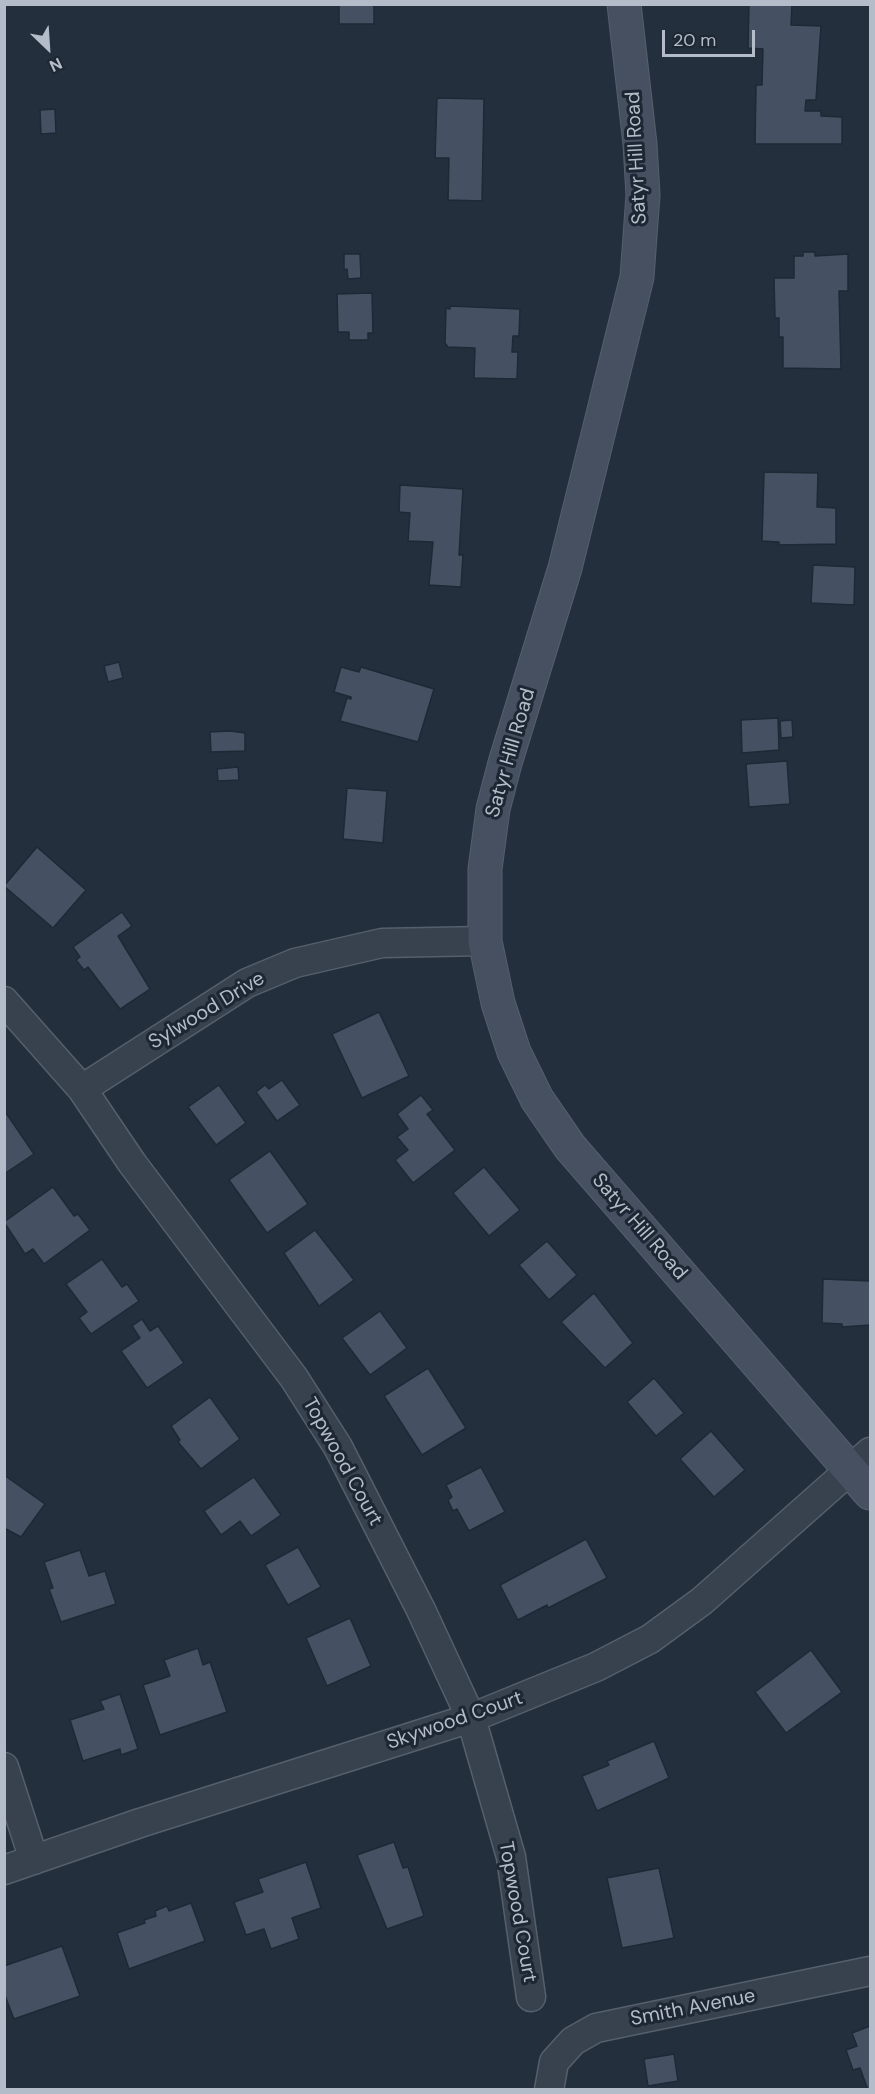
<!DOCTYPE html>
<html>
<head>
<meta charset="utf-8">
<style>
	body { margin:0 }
	#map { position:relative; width:875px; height:2094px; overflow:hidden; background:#242f3e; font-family:"DM Sans",sans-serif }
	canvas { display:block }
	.frame { position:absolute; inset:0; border:6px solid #b4bcc9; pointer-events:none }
	.north { position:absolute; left:18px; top:18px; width:60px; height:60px; -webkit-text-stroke:4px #1d2633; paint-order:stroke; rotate:155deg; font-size:16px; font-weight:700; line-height:24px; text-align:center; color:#b4bcc9 }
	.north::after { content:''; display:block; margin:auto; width:21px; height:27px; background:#b4bcc9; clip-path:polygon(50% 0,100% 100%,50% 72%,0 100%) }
	.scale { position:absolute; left:662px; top:30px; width:93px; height:27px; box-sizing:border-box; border:3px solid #b4bcc9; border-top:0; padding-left:8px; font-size:18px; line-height:21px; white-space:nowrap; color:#b4bcc9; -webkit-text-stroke:4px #1d2633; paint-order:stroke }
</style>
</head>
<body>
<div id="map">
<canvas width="875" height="2094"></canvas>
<div class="frame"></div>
<div class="north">N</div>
<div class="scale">20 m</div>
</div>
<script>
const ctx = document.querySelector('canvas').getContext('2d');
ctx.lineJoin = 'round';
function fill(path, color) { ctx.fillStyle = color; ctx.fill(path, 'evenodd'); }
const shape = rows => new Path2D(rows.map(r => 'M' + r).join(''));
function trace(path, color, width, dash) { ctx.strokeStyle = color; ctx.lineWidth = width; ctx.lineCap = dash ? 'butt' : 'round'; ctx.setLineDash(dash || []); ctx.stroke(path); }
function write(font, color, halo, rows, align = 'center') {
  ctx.font = font + ' "DM Sans",sans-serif'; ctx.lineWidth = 6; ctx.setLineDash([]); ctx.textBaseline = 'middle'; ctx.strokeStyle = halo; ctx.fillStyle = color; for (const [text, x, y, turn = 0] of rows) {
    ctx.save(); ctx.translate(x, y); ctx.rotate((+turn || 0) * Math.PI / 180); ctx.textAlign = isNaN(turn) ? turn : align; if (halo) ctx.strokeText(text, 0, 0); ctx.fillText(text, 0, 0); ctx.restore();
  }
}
const building = shape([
	[339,4,374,4,374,24,339,24,339,4],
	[749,4,792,4,791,25,821,26,816,100,806,100,805,111,821,111,821,116,842,117,842,144,755,144,756,85,762,85,763,49,748,48,749,4],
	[437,98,484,99,482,201,448,200,449,158,435,158,437,98],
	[55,109,56,133,41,134,40,110,55,109],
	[803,252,815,252,815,256,848,254,848,291,839,291,841,369,783,368,783,337,779,337,779,318,775,318,774,278,794,278,794,256,803,256,803,252],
	[344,254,360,254,361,278,348,279,347,269,344,270,344,254],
	[372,293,373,333,368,333,368,340,349,340,349,332,338,332,337,294,372,293],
	[450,306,520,309,519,336,513,336,512,352,518,352,517,379,474,378,475,348,448,347,445,343,446,308,450,309,450,306],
	[764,472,818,473,817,507,836,508,836,544,779,545,779,542,762,541,764,472],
	[400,485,463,489,459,555,463,555,461,587,429,585,433,542,408,541,410,513,399,512,400,485],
	[813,565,855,567,854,605,811,603,813,565],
	[119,662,123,678,108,682,104,666,119,662],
	[341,667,359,672,361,667,434,689,418,742,340,721,347,698,351,699,351,697,334,692,341,667],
	[778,718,779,750,742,753,741,720,778,718],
	[792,720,793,737,781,738,780,721,792,720],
	[230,731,245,733,245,751,211,752,210,732,230,731],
	[787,761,790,804,749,807,746,764,787,761],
	[238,767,239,780,218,781,217,769,238,767],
	[347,788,387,791,383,843,343,839,347,788],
	[37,847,86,890,53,928,4,886,37,847],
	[122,912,132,926,118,936,150,989,120,1009,88,967,84,970,76,960,80,957,73,947,122,912],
	[379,1012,409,1076,362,1098,332,1034,379,1012],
	[282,1080,300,1105,277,1121,256,1092,265,1085,269,1089,282,1080],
	[219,1085,246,1123,216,1145,188,1107,219,1085],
	[421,1095,433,1110,427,1114,455,1150,413,1183,395,1160,408,1150,397,1137,408,1129,397,1114,421,1095],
	[4,1110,34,1154,4,1174,4,1110],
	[270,1151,308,1204,267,1233,229,1180,270,1151],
	[484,1167,520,1210,489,1236,453,1193,484,1167],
	[53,1187,74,1216,78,1214,90,1230,44,1264,33,1249,25,1254,4,1222,53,1187],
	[315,1230,354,1280,319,1306,284,1253,315,1230],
	[547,1241,577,1275,549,1300,519,1265,547,1241],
	[102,1259,122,1287,127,1284,139,1301,91,1334,79,1318,87,1312,66,1284,102,1259],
	[823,1279,870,1281,870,1325,842,1327,842,1324,822,1323,823,1279],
	[594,1293,633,1343,605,1368,561,1322,594,1293],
	[380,1311,407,1348,370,1375,342,1338,380,1311],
	[142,1319,150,1331,158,1326,184,1363,147,1388,121,1351,140,1338,132,1326,142,1319],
	[428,1368,466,1428,422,1455,384,1396,428,1368],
	[654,1378,684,1413,656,1436,627,1402,654,1378],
	[210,1397,240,1439,201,1469,178,1442,180,1440,171,1426,210,1397],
	[711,1431,745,1470,714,1497,680,1459,711,1431],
	[481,1467,505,1512,469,1531,457,1509,453,1511,448,1500,452,1497,446,1485,481,1467],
	[4,1475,45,1504,21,1537,4,1528,4,1475],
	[254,1477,281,1515,251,1536,240,1521,221,1535,204,1511,254,1477],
	[586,1539,607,1578,548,1608,547,1605,518,1620,500,1585,586,1539],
	[298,1547,321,1587,288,1605,265,1565,298,1547],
	[80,1550,89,1576,105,1571,116,1604,61,1622,49,1589,53,1588,44,1562,80,1550],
	[350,1618,371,1666,327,1686,306,1638,350,1618],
	[198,1648,203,1665,210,1662,227,1712,160,1735,143,1685,170,1676,164,1660,198,1648],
	[811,1650,842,1692,786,1733,755,1692,811,1650],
	[120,1694,138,1749,121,1755,120,1749,83,1761,70,1720,104,1709,100,1701,120,1694],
	[654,1741,669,1778,597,1811,582,1776,609,1765,607,1761,654,1741],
	[394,1842,403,1868,408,1867,424,1916,387,1929,357,1855,394,1842],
	[306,1862,321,1908,292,1918,299,1939,271,1949,264,1929,246,1935,234,1902,263,1892,258,1879,306,1862],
	[659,1868,674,1938,622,1948,607,1878,659,1868],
	[191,1903,205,1941,129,1969,117,1933,145,1923,144,1920,156,1916,155,1911,167,1906,169,1911,191,1903],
	[62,1946,80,1996,14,2019,4,1993,4,1966,62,1946],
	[870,2026,870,2090,868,2090,860,2068,853,2070,846,2050,857,2046,852,2033,870,2026],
	[674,2054,678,2081,648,2086,644,2059,674,2054]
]);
fill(building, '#455162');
trace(building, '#1f2835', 1.5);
const street = shape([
	[4,1001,82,1089,132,1163,294,1378,338,1447,421,1610,471,1718,511,1857,531,1997],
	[82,1089,247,983,295,963,382,943,485,941],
	[4,1767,34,1860],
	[4,1870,140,1823,471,1718,596,1667,650,1639,702,1601,870,1452],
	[549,2090,554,2062,573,2041,596,2028,870,1971]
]);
const secondary = shape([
	[624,4,640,144,643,195,637,277,565,568,505,763,493,809,485,869,485,941,498,1003,514,1052,537,1099,570,1147,870,1493]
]);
trace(street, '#565f6c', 31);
trace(secondary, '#565f6c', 35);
trace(street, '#38414e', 28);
trace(secondary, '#465061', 33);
write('20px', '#b4bcc9', '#1d2633', [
	["Satyr Hill Road",637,158,-93],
	["Satyr Hill Road",511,753,-74],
	["Sylwood Drive",207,1011,-31],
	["Satyr Hill Road",639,1227,49],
	["Topwood Court",342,1462,61],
	["Skywood Court",455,1721,-19],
	["Topwood Court",517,1912,80],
	["Smith Avenue",693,2008,-11]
]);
</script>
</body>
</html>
